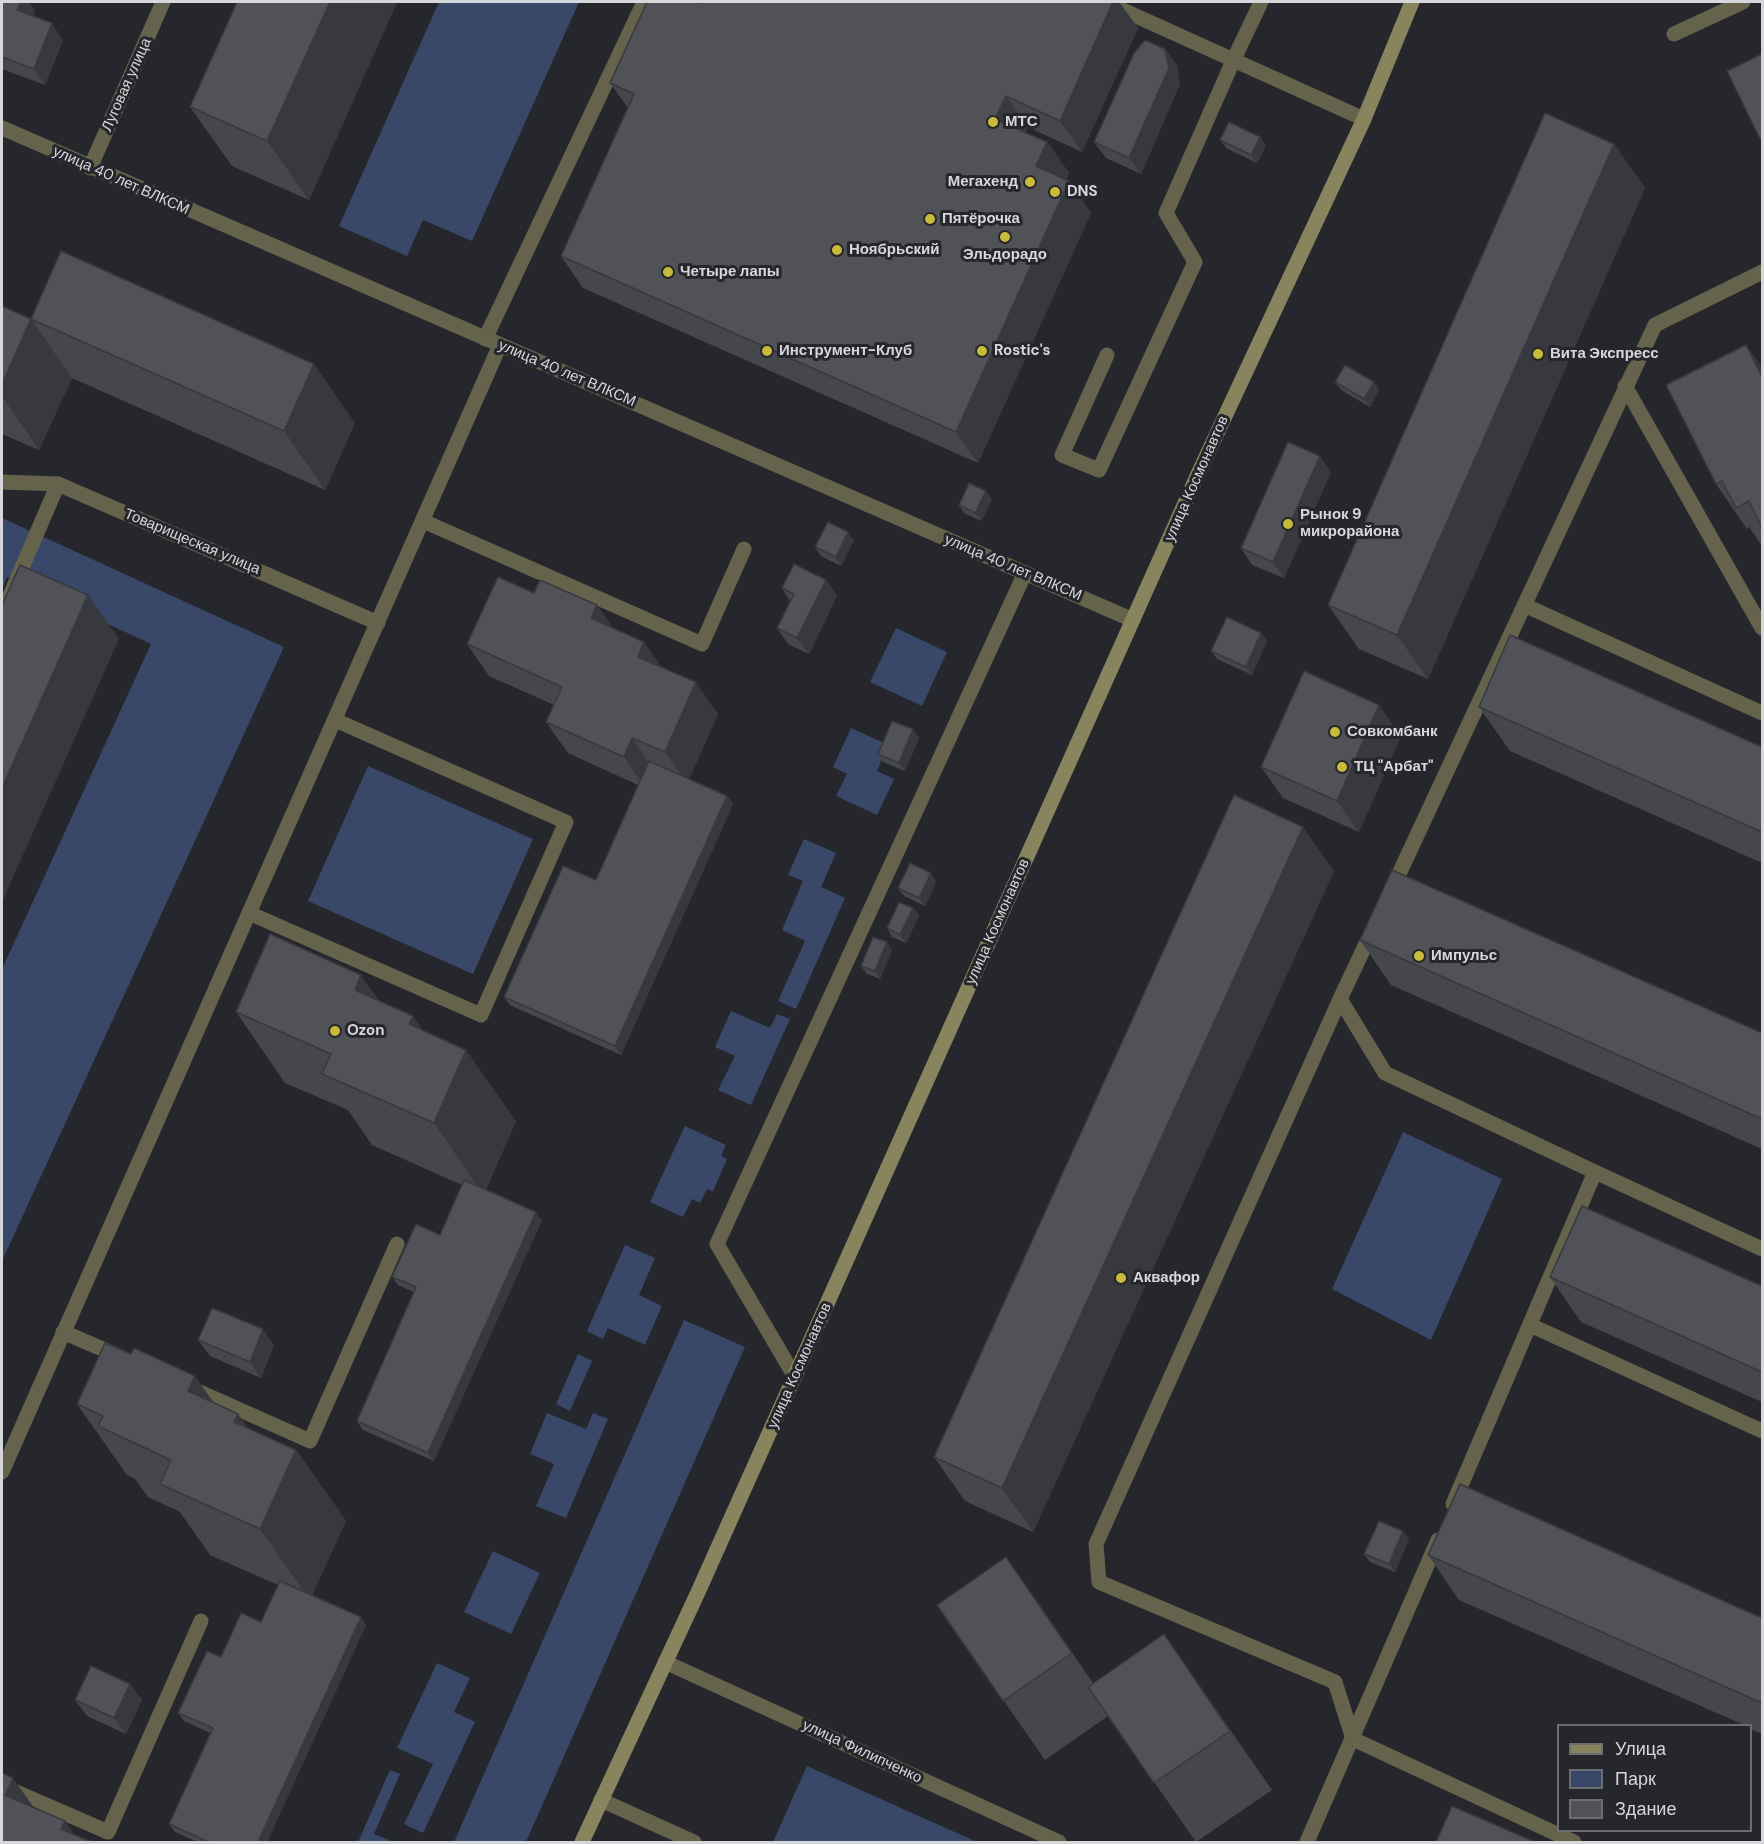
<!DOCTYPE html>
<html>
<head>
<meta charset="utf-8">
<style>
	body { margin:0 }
	#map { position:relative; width:1764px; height:1844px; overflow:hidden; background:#25272c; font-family:"DM Sans",sans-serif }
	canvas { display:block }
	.frame { position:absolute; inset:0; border:3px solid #d5d7da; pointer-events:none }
	.legend { position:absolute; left:1557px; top:1724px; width:195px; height:108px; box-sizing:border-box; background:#25272c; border:2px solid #6b6d72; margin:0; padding:8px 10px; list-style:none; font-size:18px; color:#d5d7da }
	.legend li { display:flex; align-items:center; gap:12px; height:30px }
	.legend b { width:30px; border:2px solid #6b6d72 }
</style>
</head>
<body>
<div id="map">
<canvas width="1764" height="1844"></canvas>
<div class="frame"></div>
<ul class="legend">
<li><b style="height:8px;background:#88845e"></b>Улица</li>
<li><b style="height:16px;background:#394768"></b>Парк</li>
<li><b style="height:16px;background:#505258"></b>Здание</li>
</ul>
</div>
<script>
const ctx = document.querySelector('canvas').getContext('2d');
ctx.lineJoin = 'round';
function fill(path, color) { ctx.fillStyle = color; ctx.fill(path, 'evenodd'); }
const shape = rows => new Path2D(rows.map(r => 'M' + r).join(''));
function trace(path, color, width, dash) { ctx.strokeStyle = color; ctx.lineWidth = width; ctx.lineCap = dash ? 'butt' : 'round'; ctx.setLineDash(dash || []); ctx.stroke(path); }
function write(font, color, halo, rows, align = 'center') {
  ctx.font = font + ' "DM Sans",sans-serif'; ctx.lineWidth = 6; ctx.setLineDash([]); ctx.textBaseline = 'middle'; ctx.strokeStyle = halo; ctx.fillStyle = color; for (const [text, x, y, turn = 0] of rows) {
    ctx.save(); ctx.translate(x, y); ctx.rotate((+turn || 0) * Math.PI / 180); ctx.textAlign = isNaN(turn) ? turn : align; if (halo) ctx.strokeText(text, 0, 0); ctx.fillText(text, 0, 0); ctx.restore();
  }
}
fill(shape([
	[439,2,579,2,472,241,423,220,407,256,339,226],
	[2,518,284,647,2,1261,2,969,151,644,7,577,2,589],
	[896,628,947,652,922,706,870,682],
	[851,728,888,745,877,771,894,779,877,815,836,796,847,774,833,767],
	[368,766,533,839,473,974,308,901],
	[804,839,836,853,821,887,845,898,796,1009,778,1001,805,941,782,930,803,881,788,875],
	[731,1011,770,1028,777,1014,790,1019,751,1105,718,1090,735,1056,715,1047],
	[685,1126,726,1145,721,1156,727,1159,713,1191,707,1189,700,1203,692,1199,683,1217,650,1202],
	[1403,1132,1502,1179,1431,1340,1332,1289],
	[625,1245,655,1258,639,1295,662,1306,645,1345,608,1328,603,1339,587,1331],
	[684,1320,745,1347,526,1842,454,1842],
	[578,1354,592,1361,570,1411,556,1404],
	[547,1413,586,1429,593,1413,608,1419,566,1518,536,1506,554,1464,530,1454],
	[493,1551,540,1573,511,1634,464,1612],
	[437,1663,470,1678,454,1712,475,1722,423,1833,404,1824,433,1764,397,1748],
	[807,1766,977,1842,773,1842],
	[390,1770,400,1774,374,1834,394,1842,358,1842]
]), '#394768');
trace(shape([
	[1105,2,1364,119],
	[1674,34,1743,2],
	[485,339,644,2],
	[1107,355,1062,455,1099,470,1195,262,1166,213,1233,61,1261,2],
	[1625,386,1762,628],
	[423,521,702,644,744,549],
	[1524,605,1762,713],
	[2,614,58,484],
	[1391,891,1655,325,1762,272],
	[249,913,481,1015,566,822,335,720],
	[1373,929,1340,999,1385,1073,1595,1172],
	[1340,999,1096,1544,1099,1582,1335,1682,1353,1739,1574,1842],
	[1530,1325,1762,1431],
	[63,1332,121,1357],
	[795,1377,717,1244,1025,573],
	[193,1389,310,1441,397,1244],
	[1453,1504,1595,1172,1762,1249],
	[2,1786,108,1832,201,1621],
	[1307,1842,1438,1540]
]), '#65634b', 15);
trace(shape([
	[2,128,1133,620],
	[90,168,163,2],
	[2,482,58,484,378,623],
	[2,1472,500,345],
	[665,1662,1059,1842],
	[601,1800,694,1842]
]), '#65634b', 15);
trace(shape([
	[582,1842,699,1590,1198,474,1364,119,1412,2]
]), '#88845e', 15);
fill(shape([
	[2,2,35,10,33,16,63,40,45,85,2,69],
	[237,2,397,2,309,200,232,166,190,107],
	[701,2,1119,2,1138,28,1082,152,1028,127,1025,132,1047,142,1069,173,1066,180,1091,213,978,463,583,288,561,256,628,108,610,83],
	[1165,49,1177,65,1180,84,1141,174,1106,158,1094,142],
	[1220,140,1266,145,1257,163,1226,148],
	[1614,144,1645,188,1428,679,1359,649,1328,605],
	[2,306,31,319,355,423,325,490,72,378,39,450,2,434],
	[1746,345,1762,368,1762,546,1749,527,1747,529,1716,484],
	[1335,382,1374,382,1379,390,1370,407,1341,390],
	[1331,472,1284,578,1252,565,1241,548],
	[992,500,981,521,964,513,959,505],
	[854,540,841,566,821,556,815,547],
	[826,580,837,596,809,654,788,644,777,628,790,601,782,588],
	[534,593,597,605,613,628,644,642,662,668,718,714,689,779,727,796,733,804,621,1055,510,1005,504,997,596,880,638,785,568,753,546,722,554,705,489,676,467,644],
	[1261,633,1267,641,1252,675,1217,659,1211,651],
	[1379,705,1401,736,1359,832,1283,798,1261,767],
	[1479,707,1762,747,1762,863,1510,751],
	[913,729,919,738,905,771,883,762,878,754],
	[1334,871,1033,1532,965,1501,934,1457],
	[936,882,925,906,904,896,898,888],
	[913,908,919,916,906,943,892,937,887,928],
	[1360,940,1762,1033,1762,1149,1391,985],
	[892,950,880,979,867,974,861,966],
	[380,1001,424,1031,516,1121,486,1189,542,1220,434,1461,363,1430,357,1421,414,1292,398,1285,392,1277,440,1235,462,1185,372,1145,348,1110,285,1083,236,1012],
	[1550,1277,1762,1286,1762,1402,1581,1322],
	[198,1340,274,1345,261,1378,210,1356],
	[214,1403,249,1429,296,1450,346,1521,312,1595,361,1617,366,1625,267,1842,197,1842,175,1832,169,1824,210,1733,184,1721,178,1713,221,1657,261,1622,278,1585,210,1555,180,1512,148,1497,135,1479,127,1475,77,1404],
	[1409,1539,1395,1572,1370,1562,1364,1554],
	[1428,1555,1762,1618,1762,1734,1750,1729,1750,1725,1744,1725,1459,1600],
	[1006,1557,1093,1683,1164,1634,1272,1790,1196,1842,1108,1716,1045,1760,937,1605],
	[130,1684,142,1700,126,1734,87,1716,75,1700]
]), '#45474c');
fill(shape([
	[21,2,29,2,35,10,29,26,17,10],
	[330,2,397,2,309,200,267,141],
	[1113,2,1119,2,1138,28,1082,152,1060,121],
	[52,23,63,40,45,85,34,69],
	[1165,49,1177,65,1180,84,1141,174,1129,158],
	[1006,96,1028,127,1017,151,995,119],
	[1260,137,1266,145,1257,163,1251,155],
	[1047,142,1069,173,1058,198,1036,166],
	[1614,144,1645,188,1428,679,1397,635],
	[1069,181,1091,213,978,463,956,432],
	[31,319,72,378,39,450,2,396,2,384],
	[1746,345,1762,368,1762,377],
	[314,364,355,423,325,490,284,431],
	[1374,382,1379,390,1370,407,1364,399],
	[1320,456,1331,472,1284,578,1273,562],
	[986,491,992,500,981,521,975,513],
	[848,532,854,540,841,566,836,557],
	[826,580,837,596,809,654,797,638],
	[88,595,119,639,2,902,2,788],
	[597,605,619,637,591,618],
	[1261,633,1267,641,1252,675,1246,667],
	[644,642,666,673,638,657],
	[696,682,718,714,687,784,665,752],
	[1379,705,1401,736,1359,832,1337,801],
	[913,729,919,738,905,771,899,763],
	[632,738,654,770,646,789,624,757],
	[727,796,733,804,621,1055,615,1046],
	[1303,827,1334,871,1033,1532,1002,1488],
	[931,873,936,882,925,906,919,898],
	[913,908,919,916,906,943,900,935],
	[887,942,892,950,880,979,875,971],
	[361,975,411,1046,355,990],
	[413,1016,455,1075,466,1050,516,1121,483,1194,434,1123,409,1024],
	[536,1212,542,1220,434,1461,428,1453],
	[263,1329,274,1345,261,1378,250,1362],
	[195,1376,245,1447,188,1391],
	[238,1414,283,1478,296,1450,346,1521,310,1600,260,1529,234,1422],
	[1403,1531,1409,1539,1395,1572,1389,1564],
	[1006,1557,1047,1616,1113,1712],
	[361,1617,366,1625,267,1842,258,1842],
	[130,1684,142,1700,126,1734,114,1718],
	[1205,1694,1272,1790,1230,1731],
	[13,1778,58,1842,5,1795],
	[65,1821,80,1842,61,1829]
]), '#38393e');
const building = shape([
	[2,2,21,2,17,10,52,23,34,69,2,57,2,2],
	[237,2,330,2,267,141,190,107,237,2],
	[647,2,697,2,701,3,701,2,1113,2,1060,121,1006,96,995,119,1047,142,1036,166,1069,181,956,432,561,256,634,94,610,83,647,2],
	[1145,40,1165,49,1169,68,1129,158,1094,142,1134,53,1145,40],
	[1762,54,1762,137,1760,139,1727,71,1762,54],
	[1545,113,1614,144,1397,635,1328,605,1545,113],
	[1229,122,1260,137,1251,155,1220,140,1229,122],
	[61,251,314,364,284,431,31,319,61,251],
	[2,306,31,319,2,384,2,306],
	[1746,345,1762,377,1762,528,1749,501,1736,508,1722,481,1716,484,1666,385,1746,345],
	[1345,365,1374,382,1364,399,1335,382,1345,365],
	[1288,442,1320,456,1273,562,1241,548,1288,442],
	[969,483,986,491,975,513,959,505,969,483],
	[828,522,848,532,836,557,815,547,828,522],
	[794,564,826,580,797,638,777,628,794,594,782,588,794,564],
	[20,565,88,595,2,788,2,605,20,565],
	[498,577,534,593,540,580,597,605,591,618,644,642,638,657,696,682,665,752,632,738,624,757,546,722,562,687,467,644,498,577],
	[1227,617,1261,633,1246,667,1211,651,1227,617],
	[1510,635,1762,747,1762,832,1479,707,1510,635],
	[1304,671,1379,705,1337,801,1261,767,1304,671],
	[892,721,913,729,899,763,878,754,892,721],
	[649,761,727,796,615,1046,504,997,563,866,596,880,649,761],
	[1234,795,1303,827,1002,1488,934,1457,1234,795],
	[910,863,931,873,919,898,898,888,910,863],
	[1392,870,1762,1033,1762,1119,1360,940,1392,870],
	[899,902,913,908,900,935,887,928,899,902],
	[270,934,361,975,355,990,413,1016,409,1024,466,1050,434,1123,322,1074,331,1054,236,1012,270,934],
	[873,937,887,942,875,971,861,966,873,937],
	[464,1180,536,1212,428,1453,357,1421,416,1287,392,1277,416,1224,440,1235,464,1180],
	[1582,1206,1762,1286,1762,1372,1550,1277,1582,1206],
	[212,1308,263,1329,250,1362,198,1340,212,1308],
	[105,1343,131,1354,134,1348,195,1376,188,1391,238,1414,234,1422,296,1450,260,1529,160,1484,171,1460,98,1426,103,1416,77,1404,105,1343],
	[1460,1484,1762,1618,1762,1703,1428,1555,1460,1484],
	[1379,1521,1403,1531,1389,1564,1364,1554,1379,1521],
	[1006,1557,1072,1653,1003,1701,937,1605,1006,1557],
	[280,1581,361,1617,258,1842,209,1842,169,1824,213,1728,178,1713,207,1651,221,1657,241,1613,261,1622,280,1581],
	[1164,1634,1230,1731,1154,1783,1088,1687,1164,1634],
	[91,1666,130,1684,114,1718,75,1700,91,1666],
	[2,1773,13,1778,5,1795,65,1821,61,1829,92,1842,2,1842,2,1773],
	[1452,1806,1535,1842,1436,1842,1452,1806]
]);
fill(building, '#505258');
trace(building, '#38393e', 1.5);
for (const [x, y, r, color] of [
	[993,122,6,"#c9bb3a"],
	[1030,182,6,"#c9bb3a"],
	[1055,192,6,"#c9bb3a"],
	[930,219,6,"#c9bb3a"],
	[1005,237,6,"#c9bb3a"],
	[837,250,6,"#c9bb3a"],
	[668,272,6,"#c9bb3a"],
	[767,351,6,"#c9bb3a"],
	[982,351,6,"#c9bb3a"],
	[1538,354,6,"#c9bb3a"],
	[1288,524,6,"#c9bb3a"],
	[1335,732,6,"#c9bb3a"],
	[1342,767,6,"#c9bb3a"],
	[1419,956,6,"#c9bb3a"],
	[335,1031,6,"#c9bb3a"],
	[1121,1278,6,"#c9bb3a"]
]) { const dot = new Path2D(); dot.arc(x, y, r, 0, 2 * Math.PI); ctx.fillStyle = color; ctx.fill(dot); trace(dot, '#25272c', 2); }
write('15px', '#d5d7da', '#25272c', [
	["Луговая улица",127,85,-66],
	["улица 40 лет ВЛКСМ",121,181,24],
	["улица 40 лет ВЛКСМ",567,374,23],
	["улица Космонавтов",1197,479,-66],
	["Товарищеская улица",192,542,23],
	["улица 40 лет ВЛКСМ",1013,568,23],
	["улица Космонавтов",998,922,-66],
	["улица Космонавтов",800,1366,-66],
	["улица Филипченко",862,1752,25]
]);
write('bold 15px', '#d5d7da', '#25272c', [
	["МТС",1005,122],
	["Мегахенд",1018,182,"right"],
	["DNS",1067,192],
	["Пятёрочка",942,219],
	["Ноябрьский",849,250],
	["Эльдорадо",1005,255,"center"],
	["Четыре лапы",680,272],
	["Инструмент-Клуб",779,351],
	["Rostic's",994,351],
	["Вита Экспресс",1550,354],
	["Рынок 9",1300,515],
	["микрорайона",1300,532],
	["Совкомбанк",1347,732],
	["ТЦ \"Арбат\"",1354,767],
	["Импульс",1431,956],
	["Ozon",347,1031],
	["Аквафор",1133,1278]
], 'left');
</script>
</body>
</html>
